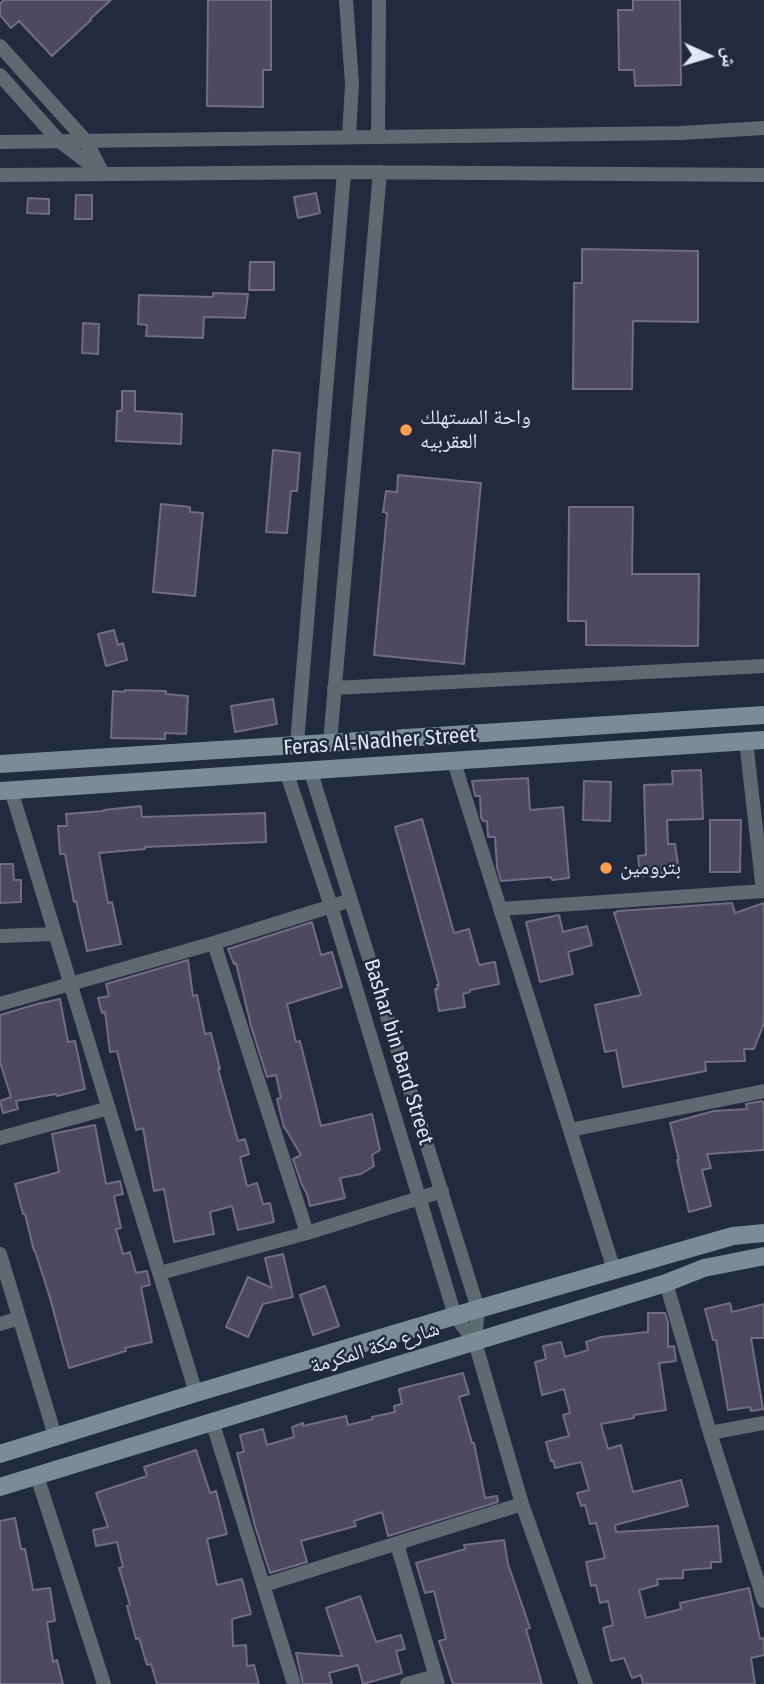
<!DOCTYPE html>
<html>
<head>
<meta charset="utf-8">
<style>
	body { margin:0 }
	#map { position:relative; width:764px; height:1684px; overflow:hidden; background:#222a3e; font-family:"Fira Sans Condensed","Noto Naskh Arabic",sans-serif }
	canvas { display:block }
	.north { position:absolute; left:673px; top:21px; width:70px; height:70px; -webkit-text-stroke:5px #222a3e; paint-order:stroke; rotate:94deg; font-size:19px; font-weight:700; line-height:28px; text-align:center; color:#e1e7f4 }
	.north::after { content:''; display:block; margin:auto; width:24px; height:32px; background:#e1e7f4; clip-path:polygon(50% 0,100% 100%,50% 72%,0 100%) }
</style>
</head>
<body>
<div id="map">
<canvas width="764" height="1684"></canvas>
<div class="north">ش</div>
</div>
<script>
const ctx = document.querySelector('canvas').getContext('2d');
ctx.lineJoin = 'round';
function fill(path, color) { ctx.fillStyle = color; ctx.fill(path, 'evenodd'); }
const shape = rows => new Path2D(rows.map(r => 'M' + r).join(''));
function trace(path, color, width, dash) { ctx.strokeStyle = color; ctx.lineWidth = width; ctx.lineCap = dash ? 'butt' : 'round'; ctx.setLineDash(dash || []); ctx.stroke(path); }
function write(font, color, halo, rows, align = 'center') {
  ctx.font = font + ' "Fira Sans Condensed","Noto Naskh Arabic",sans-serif'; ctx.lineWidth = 5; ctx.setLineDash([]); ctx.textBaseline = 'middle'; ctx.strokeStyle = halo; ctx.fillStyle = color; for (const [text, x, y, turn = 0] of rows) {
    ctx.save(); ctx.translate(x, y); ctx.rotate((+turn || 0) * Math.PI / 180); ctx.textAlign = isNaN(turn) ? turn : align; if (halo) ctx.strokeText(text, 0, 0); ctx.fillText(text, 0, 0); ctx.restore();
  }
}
const building = shape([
	[4,0,111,0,90,19,91,20,52,56,19,21,11,28,0,15,0,4,4,0],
	[208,0,271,0,271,70,263,70,263,107,207,106,208,0],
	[633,0,680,0,681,85,635,86,634,70,619,70,618,10,633,10,633,0],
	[316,193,320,213,298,218,294,197,316,193],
	[76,195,92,195,92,219,75,219,76,195],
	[28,198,49,199,49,214,27,213,28,198],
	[582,249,698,251,698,322,633,321,632,389,573,389,574,283,582,283,582,249],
	[250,262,274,262,274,290,249,290,250,262],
	[213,293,248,294,245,318,204,317,203,338,146,336,147,325,138,324,139,295,213,297,213,293],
	[83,323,99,324,98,354,82,353,83,323],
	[122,391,135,391,135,411,182,414,181,444,116,441,117,411,122,411,122,391],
	[273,450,300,453,297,491,291,491,287,533,266,532,273,450],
	[398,475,481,483,464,664,374,655,387,513,383,512,386,491,397,492,398,475],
	[161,504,190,507,190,512,203,513,195,596,153,592,161,504],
	[569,507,633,507,632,574,699,574,698,646,586,645,586,621,568,621,569,507],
	[114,630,118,645,123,643,127,660,106,666,98,634,114,630],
	[125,690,166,691,166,694,188,696,186,734,165,733,165,739,111,738,113,691,124,692,125,690],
	[273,699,277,724,235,732,231,706,273,699],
	[701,770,703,819,667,820,668,844,675,844,679,871,640,876,638,856,646,855,644,785,673,784,672,771,701,770],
	[528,778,530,810,563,807,569,878,552,880,551,877,501,881,497,867,495,837,488,837,487,821,483,821,481,817,480,796,475,796,472,781,528,778],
	[584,781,611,782,610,821,583,820,584,781],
	[141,806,142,817,265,813,266,842,145,847,145,849,99,853,108,903,112,902,121,944,87,951,76,901,74,902,65,854,60,854,58,826,67,826,66,814,104,811,104,810,141,806],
	[422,819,454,933,469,929,479,965,495,962,499,984,470,990,470,992,463,994,465,1007,439,1011,435,989,438,989,437,985,439,985,395,827,422,819],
	[710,820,741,820,740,872,710,872,710,820],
	[0,864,13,864,14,880,21,880,21,902,0,903,0,864],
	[732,903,735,913,764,903,764,1023,754,1049,744,1049,745,1061,705,1062,706,1071,623,1087,616,1050,605,1052,595,1005,641,995,614,913,618,911,732,903],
	[559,915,563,932,587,926,592,945,568,952,573,974,540,982,526,922,559,915],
	[312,922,321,955,332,952,342,987,287,1004,296,1042,300,1041,321,1126,372,1114,380,1150,372,1155,374,1166,361,1174,340,1178,345,1198,310,1206,307,1194,302,1185,293,1159,301,1155,285,1128,284,1128,277,1099,281,1098,276,1075,267,1077,251,1026,236,963,234,964,228,949,312,922],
	[188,960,193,996,197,995,205,1034,211,1033,220,1069,218,1069,238,1141,245,1139,249,1154,240,1157,247,1186,257,1183,263,1204,270,1203,274,1222,238,1230,232,1206,210,1212,214,1234,174,1242,164,1189,154,1191,143,1128,136,1130,117,1051,110,1052,105,1012,102,1013,98,998,109,996,106,984,188,960],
	[60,999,68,1042,75,1041,85,1089,57,1096,56,1094,16,1101,18,1109,3,1113,0,1101,11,1097,0,1062,0,1015,37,1004,60,999],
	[762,1101,764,1105,764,1150,707,1154,711,1168,702,1170,711,1206,689,1212,677,1160,679,1160,670,1123,714,1111,747,1109,746,1104,762,1101],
	[95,1125,106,1184,120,1181,123,1194,114,1196,121,1228,116,1229,123,1254,130,1252,136,1273,147,1271,150,1285,141,1287,152,1342,125,1348,126,1351,69,1368,50,1298,35,1251,34,1251,25,1214,23,1214,15,1184,59,1172,52,1134,95,1125],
	[283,1254,293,1297,263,1304,248,1337,226,1327,248,1277,272,1288,265,1258,283,1254],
	[325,1286,339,1326,313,1335,300,1295,325,1286],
	[730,1303,732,1312,764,1304,764,1338,751,1338,763,1409,751,1411,750,1407,728,1410,716,1340,713,1340,705,1309,730,1303],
	[648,1313,665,1313,668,1323,668,1347,674,1346,676,1361,659,1363,666,1410,634,1415,634,1418,601,1424,608,1449,621,1445,633,1492,681,1480,688,1506,615,1525,616,1532,718,1526,721,1562,711,1562,711,1568,683,1570,683,1578,657,1579,658,1585,639,1590,646,1618,681,1609,680,1603,749,1588,760,1639,764,1638,764,1655,751,1658,755,1684,643,1684,641,1675,632,1678,624,1658,611,1661,603,1628,613,1625,608,1601,600,1603,596,1585,591,1586,586,1562,605,1558,596,1523,590,1524,585,1505,581,1506,577,1493,589,1490,581,1462,555,1468,553,1460,551,1461,546,1442,569,1436,563,1415,570,1413,564,1389,542,1395,535,1362,546,1359,543,1346,561,1342,565,1357,588,1350,586,1342,601,1337,648,1332,648,1313],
	[463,1373,469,1394,459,1397,472,1443,474,1443,485,1498,497,1496,498,1502,388,1536,382,1512,354,1521,356,1526,301,1541,307,1562,270,1573,255,1526,237,1453,244,1452,240,1435,263,1429,267,1445,294,1437,292,1427,303,1423,303,1426,346,1416,348,1425,373,1419,372,1417,395,1412,394,1406,402,1404,399,1389,463,1373],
	[196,1450,210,1493,216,1491,227,1534,207,1539,217,1585,242,1579,251,1614,232,1619,233,1646,246,1645,247,1666,254,1665,259,1684,157,1684,151,1664,147,1665,139,1638,136,1639,127,1606,130,1605,119,1568,123,1567,117,1542,96,1546,93,1530,108,1527,96,1493,147,1476,144,1467,196,1450],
	[15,1518,21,1549,25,1549,33,1590,50,1588,55,1621,47,1622,53,1662,57,1660,63,1684,0,1684,0,1521,15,1518],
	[504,1540,508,1564,530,1628,526,1629,542,1684,453,1684,439,1641,446,1639,434,1591,425,1593,416,1563,465,1549,464,1545,504,1540],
	[360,1596,376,1642,401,1635,405,1649,396,1651,402,1673,363,1684,358,1665,329,1673,332,1684,303,1684,296,1653,342,1656,326,1608,360,1596]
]);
fill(building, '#4f495f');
trace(building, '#726c84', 2);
trace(shape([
	[346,0,352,84,349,136],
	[0,46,86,141,103,174,59,141,0,75],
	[378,136,379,0],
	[0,142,681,133,764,128],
	[0,175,344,172,764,175],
	[334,688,764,666],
	[746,741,763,891],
	[330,742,380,172],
	[297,744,344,172],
	[453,759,614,1270],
	[310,769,478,1309,475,1342,522,1504,586,1684],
	[286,771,331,906,455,1316,475,1342],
	[11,790,196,1393],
	[500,909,764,891],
	[0,936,55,934],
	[214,943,307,1233],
	[0,1004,214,943,351,900],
	[570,1130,764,1091],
	[0,1138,109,1108],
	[0,1254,55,1436],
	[160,1273,307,1233,442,1191],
	[666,1283,710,1433,764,1601],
	[0,1324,19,1318],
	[212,1421,294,1684],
	[710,1433,764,1423],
	[37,1476,104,1684],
	[397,1544,438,1684],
	[264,1585,522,1504],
	[407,1684,435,1676]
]), '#5e6970', 14);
trace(shape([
	[0,764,764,715],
	[0,791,764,740],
	[0,1454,196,1393,478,1309,733,1236,764,1233],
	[0,1487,666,1283,704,1268,764,1256]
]), '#7b8c97', 18);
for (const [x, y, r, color] of [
	[406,430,7,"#fc9d52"],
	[606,868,7,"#fc9d52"]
]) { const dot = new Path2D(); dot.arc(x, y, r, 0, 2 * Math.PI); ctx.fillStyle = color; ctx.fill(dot); trace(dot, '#222a3e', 2.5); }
write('21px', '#e1e7f4', '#222a3e', [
	["واحة المستهلك",420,418],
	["العقربيه",420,442],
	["بترومين",620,868]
], 'left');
write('21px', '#e1e7f4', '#222a3e', [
	["Feras Al-Nadher Street",380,742,-4],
	["Bashar bin Bard Street",398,1052,73],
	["شارع مكة المكرمة",375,1348,-17]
]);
</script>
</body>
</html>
